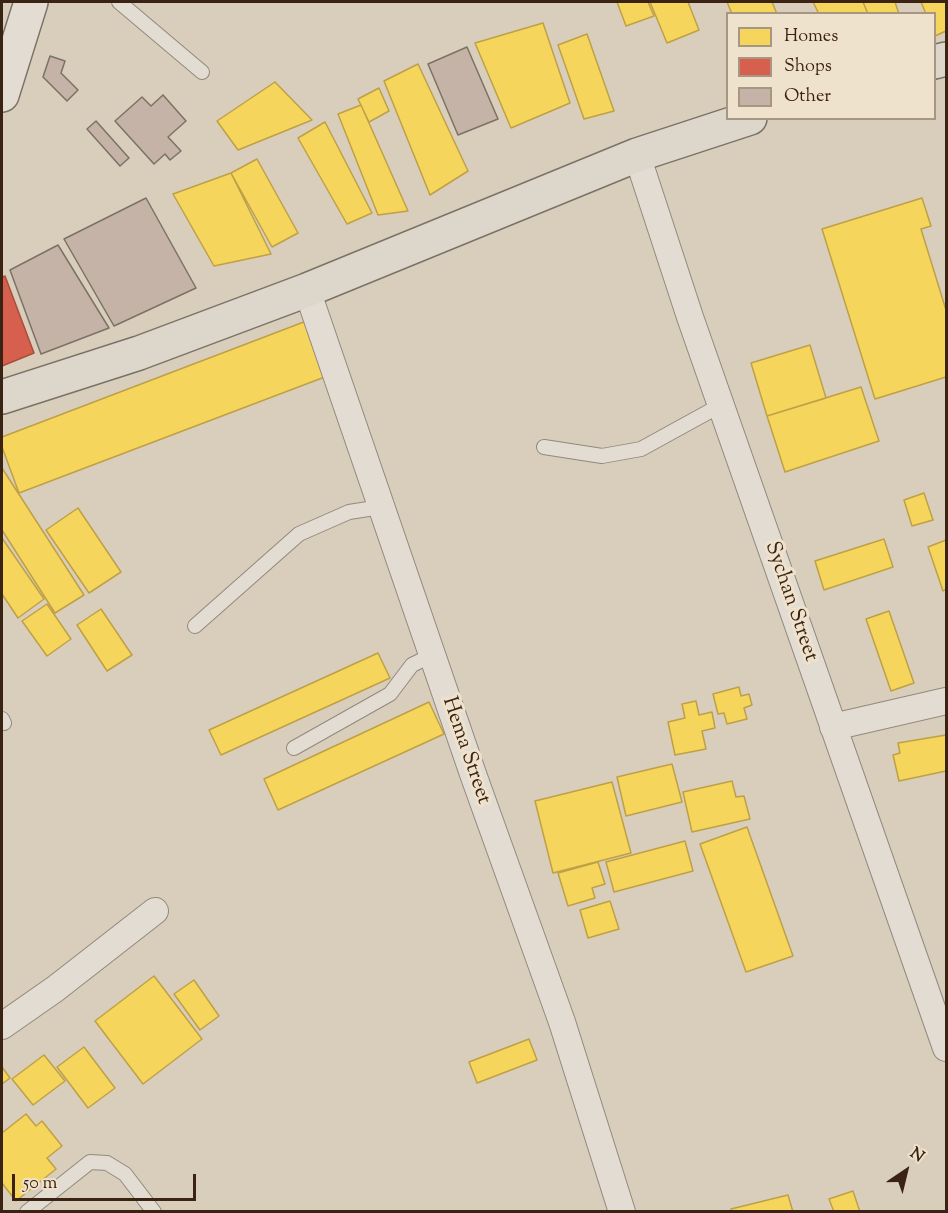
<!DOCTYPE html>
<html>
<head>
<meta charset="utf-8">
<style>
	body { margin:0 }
	#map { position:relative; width:948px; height:1213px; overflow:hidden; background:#d9cebc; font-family:"Sorts Mill Goudy",serif }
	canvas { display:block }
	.frame { position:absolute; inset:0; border:3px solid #3b2313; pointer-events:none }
	.legend { position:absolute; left:726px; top:12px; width:210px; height:108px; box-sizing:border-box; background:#eee2cc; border:2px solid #a69682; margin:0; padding:8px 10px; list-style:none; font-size:18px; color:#3b2313 }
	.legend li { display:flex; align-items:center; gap:12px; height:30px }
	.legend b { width:30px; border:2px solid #a69682 }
	.north { position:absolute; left:876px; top:1141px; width:60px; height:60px; -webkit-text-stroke:4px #eee2cc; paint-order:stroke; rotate:35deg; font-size:16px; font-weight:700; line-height:24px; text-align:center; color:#3b2313 }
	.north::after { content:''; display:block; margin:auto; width:21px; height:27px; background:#3b2313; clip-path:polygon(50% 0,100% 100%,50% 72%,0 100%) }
	.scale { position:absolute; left:12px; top:1174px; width:184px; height:27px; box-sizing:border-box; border:3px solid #3b2313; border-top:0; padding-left:8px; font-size:18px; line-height:21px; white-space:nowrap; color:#3b2313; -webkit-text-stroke:4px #eee2cc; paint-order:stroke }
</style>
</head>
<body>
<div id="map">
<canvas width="948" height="1213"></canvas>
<div class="frame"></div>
<ul class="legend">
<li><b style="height:16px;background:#f6d55c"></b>Homes</li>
<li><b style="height:16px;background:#d6604d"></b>Shops</li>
<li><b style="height:16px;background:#c5b3a7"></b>Other</li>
</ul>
<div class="north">N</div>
<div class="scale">50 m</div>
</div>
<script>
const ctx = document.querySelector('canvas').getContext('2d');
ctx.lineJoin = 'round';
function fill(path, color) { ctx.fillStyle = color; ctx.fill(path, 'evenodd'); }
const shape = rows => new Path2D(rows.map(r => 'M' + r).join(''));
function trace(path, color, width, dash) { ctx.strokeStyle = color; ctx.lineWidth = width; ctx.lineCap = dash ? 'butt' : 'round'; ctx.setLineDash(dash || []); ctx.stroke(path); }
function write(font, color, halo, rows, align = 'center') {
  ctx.font = font + ' "Sorts Mill Goudy",serif'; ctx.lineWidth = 6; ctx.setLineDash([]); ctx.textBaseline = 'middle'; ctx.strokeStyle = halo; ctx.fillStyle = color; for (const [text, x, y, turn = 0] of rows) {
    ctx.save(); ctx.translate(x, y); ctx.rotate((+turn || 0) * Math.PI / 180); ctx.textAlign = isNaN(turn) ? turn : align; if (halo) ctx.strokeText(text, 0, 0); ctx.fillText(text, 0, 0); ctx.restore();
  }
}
const homes = shape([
	[617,2,648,2,654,16,626,26,617,2],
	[650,2,688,2,699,30,667,43,650,2],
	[727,2,772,2,777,14,732,14,727,2],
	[813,2,863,2,868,14,819,14,813,2],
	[863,2,895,2,899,14,868,14,863,2],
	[921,2,946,2,946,31,935,36,934,14,926,14,921,2],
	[543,23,570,103,511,128,475,43,543,23],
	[587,34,614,111,584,119,558,45,587,34],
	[418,64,468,171,430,195,384,81,418,64],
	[275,82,312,120,238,150,217,121,275,82],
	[379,88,389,111,369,122,358,99,379,88],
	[361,105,408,211,378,215,338,114,361,105],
	[325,122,372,213,347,224,298,138,325,122],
	[257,159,298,233,272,247,231,173,257,159],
	[231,173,271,254,214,266,173,194,231,173],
	[922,198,931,226,921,229,946,310,946,377,875,399,822,229,922,198],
	[309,320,330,375,19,493,2,447,2,437,309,320],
	[810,345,826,398,767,416,751,363,810,345],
	[861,387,879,441,785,472,767,416,861,387],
	[2,468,84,595,55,613,2,530,2,468],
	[924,493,933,520,912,526,904,500,924,493],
	[78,508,121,572,89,593,46,530,78,508],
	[2,538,44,599,18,618,2,594,2,538],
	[884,539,893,567,824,590,815,561,884,539],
	[946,540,946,589,943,591,928,547,946,540],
	[47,604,71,639,47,656,22,621,47,604],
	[101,609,132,655,107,671,77,625,101,609],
	[889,611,914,683,891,691,866,619,889,611],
	[378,653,390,678,221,755,209,730,378,653],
	[739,687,741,696,749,694,752,705,744,708,747,719,727,724,724,713,718,714,713,694,739,687],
	[696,701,699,715,712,712,715,728,702,731,706,749,675,755,668,722,685,718,682,704,696,701],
	[429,702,444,734,278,810,264,779,429,702],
	[946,735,946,771,899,781,893,755,900,753,898,743,946,735],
	[672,764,682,802,626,816,617,777,672,764],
	[732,781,736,797,744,796,750,819,692,832,683,792,732,781],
	[612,782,631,853,553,873,535,801,612,782],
	[747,827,793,956,746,972,700,844,747,827],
	[685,841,693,871,614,892,606,862,685,841],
	[598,862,605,884,592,888,595,898,568,906,558,873,598,862],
	[610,901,619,929,588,938,580,910,610,901],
	[154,976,202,1039,143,1084,95,1021,154,976],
	[194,980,219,1016,200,1030,174,994,194,980],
	[529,1039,537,1060,477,1083,469,1062,529,1039],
	[84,1047,115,1088,88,1108,57,1067,84,1047],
	[44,1055,65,1081,33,1105,12,1079,44,1055],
	[2,1067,10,1078,2,1084,2,1067],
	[26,1114,36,1126,42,1121,62,1146,47,1158,56,1169,16,1201,2,1183,2,1133,26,1114],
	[853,1191,860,1212,834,1212,829,1199,853,1191],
	[788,1195,793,1212,732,1212,731,1209,788,1195]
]);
fill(homes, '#f6d55c');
trace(homes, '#bea046', 1.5);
const shops = shape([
	[5,276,34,353,2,366,2,277,5,276]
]);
fill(shops, '#d6604d');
trace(shops, '#a84e3c', 1.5);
const building = shape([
	[467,47,498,119,458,135,428,64,467,47],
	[50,56,65,61,61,73,78,90,67,101,43,77,50,56],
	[163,95,186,121,168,137,181,151,170,160,165,154,154,164,115,121,142,97,151,106,163,95],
	[96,121,129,158,120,166,87,129,96,121],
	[146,198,196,288,114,326,64,239,146,198],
	[58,245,109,328,41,354,10,270,58,245]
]);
fill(building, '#c5b3a7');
trace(building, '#7b7266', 1.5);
const lane = shape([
	[119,2,202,72],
	[544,447,602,456,641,449,721,405],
	[195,626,299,534,349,512,381,507],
	[2,719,4,723],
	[294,748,390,694,412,665,432,655],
	[27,1212,90,1162,107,1163,125,1174,154,1212]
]);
const street = shape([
	[637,155,690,317,946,1048],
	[307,290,473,774,562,1022,622,1212],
	[833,727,946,701],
	[2,1026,55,989,155,911]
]);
const secondary = shape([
	[2,95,31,2]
]);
const highway = shape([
	[934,62,946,59],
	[2,397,139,353,307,290,637,155,750,118]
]);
trace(lane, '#92897c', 16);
trace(street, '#92897c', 28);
trace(secondary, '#7b7266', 36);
trace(highway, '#7b7266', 36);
trace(lane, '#e2dcd3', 14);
trace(street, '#e2dcd3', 26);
trace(secondary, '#e2dcd3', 33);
trace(highway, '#dcd6cb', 33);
write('21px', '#3b2313', '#eee2cc', [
	["Sychan Street",790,602,71],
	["Hema Street",465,751,71]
]);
</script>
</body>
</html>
